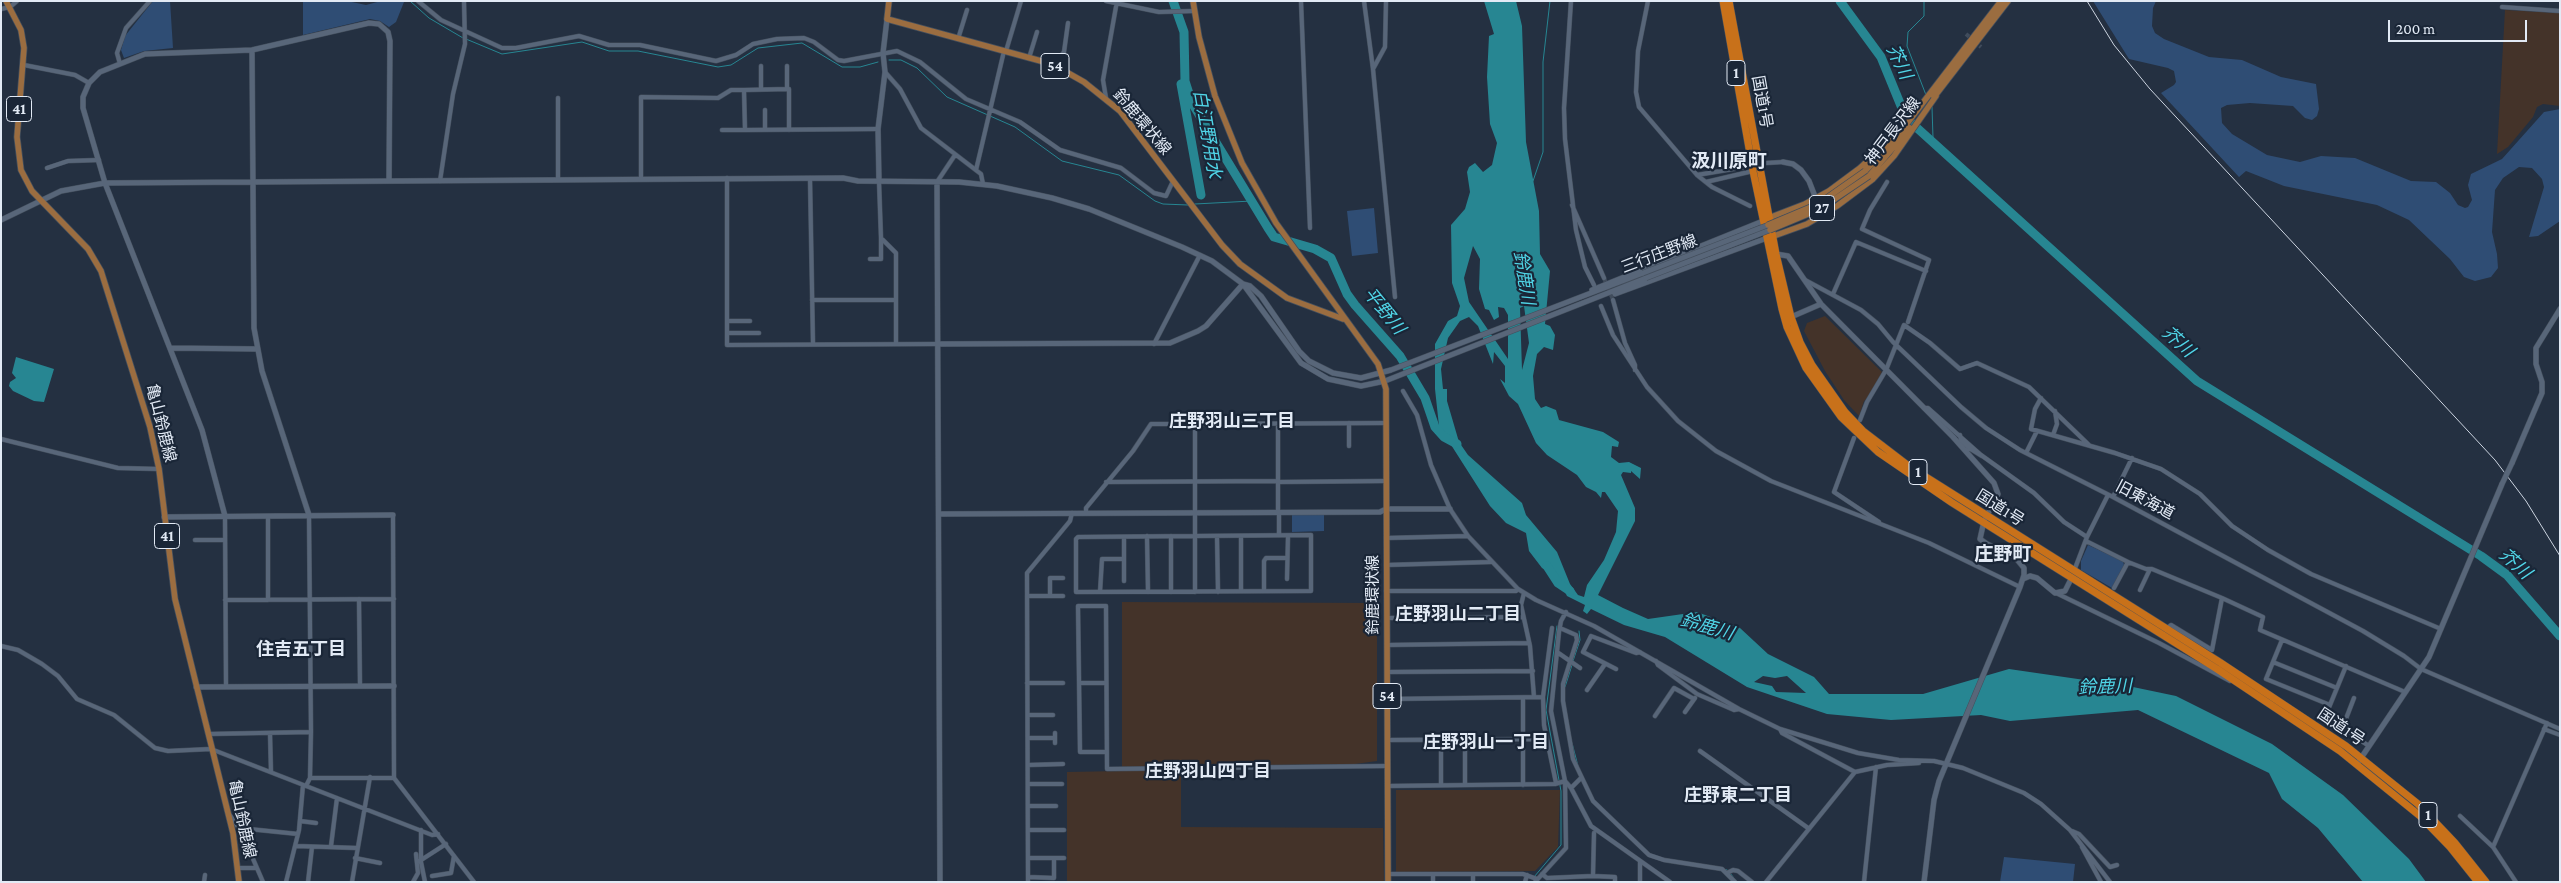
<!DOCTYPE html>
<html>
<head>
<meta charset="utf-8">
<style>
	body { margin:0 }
	#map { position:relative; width:2561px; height:883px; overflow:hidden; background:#243041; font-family:"Crimson Pro",serif }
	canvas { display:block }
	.frame { position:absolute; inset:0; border:2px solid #e2eaf5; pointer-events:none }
	.scale { position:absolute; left:2388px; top:20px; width:139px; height:22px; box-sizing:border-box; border:2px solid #e2eaf5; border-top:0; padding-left:6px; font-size:15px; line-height:18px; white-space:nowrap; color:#e2eaf5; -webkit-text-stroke:4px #1a2637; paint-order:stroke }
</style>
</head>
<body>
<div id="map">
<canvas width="2561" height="883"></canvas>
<div class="frame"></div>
<div class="scale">200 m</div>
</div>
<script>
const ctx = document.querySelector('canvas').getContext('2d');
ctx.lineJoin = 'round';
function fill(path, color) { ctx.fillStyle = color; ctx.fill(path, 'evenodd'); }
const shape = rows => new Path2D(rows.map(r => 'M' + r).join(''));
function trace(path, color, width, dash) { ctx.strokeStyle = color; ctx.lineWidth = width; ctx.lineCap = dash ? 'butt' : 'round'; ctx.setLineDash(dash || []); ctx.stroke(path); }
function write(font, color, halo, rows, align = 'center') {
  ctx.font = font + ' "Crimson Pro","Noto Sans JP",serif'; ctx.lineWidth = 4.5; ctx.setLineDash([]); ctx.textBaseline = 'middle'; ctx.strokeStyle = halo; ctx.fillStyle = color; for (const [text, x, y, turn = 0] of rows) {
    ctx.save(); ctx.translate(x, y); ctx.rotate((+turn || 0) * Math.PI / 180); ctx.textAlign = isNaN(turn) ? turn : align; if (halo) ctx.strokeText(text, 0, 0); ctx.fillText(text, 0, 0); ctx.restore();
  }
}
fill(shape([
	[2505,10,2560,13,2560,106,2543,104,2537,107,2533,117,2508,147,2497,154],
	[1825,316,1882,372,1871,395,1864,401,1859,416,1844,400,1825,371,1804,331,1807,323],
	[1122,602,1377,603,1377,761,1355,764,1181,766,1181,827,1383,828,1384,882,1067,882,1067,772,1122,771],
	[1396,790,1560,790,1558,847,1535,871,1396,872]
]), '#443329');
fill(shape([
	[153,1,170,1,173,48,144,51,124,58,121,50,125,36],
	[303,1,347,1,366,5,381,1,404,2,396,22,389,27,380,21,370,19,303,35],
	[2093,1,2156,1,2153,8,2152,26,2155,33,2164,39,2209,57,2242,60,2281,77,2316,84,2319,109,2317,116,2312,120,2305,118,2293,106,2250,103,2227,105,2221,108,2222,123,2232,134,2267,155,2300,162,2321,156,2355,158,2411,181,2436,182,2450,193,2458,205,2465,208,2468,207,2472,200,2468,185,2471,174,2502,159,2544,112,2560,109,2560,221,2538,236,2529,237,2544,187,2542,179,2532,168,2519,167,2503,178,2495,190,2492,232,2497,254,2498,268,2491,277,2475,281,2464,277,2450,259,2409,220,2377,205,2284,186,2246,171,2239,177,2161,93,2174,85,2176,82,2174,71,2168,68,2129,59],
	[1374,208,1378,253,1352,256,1347,211],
	[1292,515,1324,515,1324,531,1292,532],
	[2088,545,2123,561,2124,565,2112,588,2081,570,2081,561],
	[2004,857,2075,864,2073,882,2000,882]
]), '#2f4d74');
fill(shape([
	[1484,1,1516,1,1522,26,1526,142,1539,211,1540,254,1550,271,1545,324,1550,326,1555,335,1553,350,1544,347,1537,354,1533,376,1535,399,1541,408,1546,406,1556,410,1559,420,1603,432,1619,442,1618,447,1612,446,1611,457,1619,463,1629,462,1641,468,1640,479,1631,471,1631,473,1623,472,1621,475,1635,508,1635,521,1598,595,1623,608,1648,619,1697,612,1740,628,1768,654,1814,677,1829,694,1923,694,2009,669,2133,687,2176,696,2272,744,2343,795,2409,859,2426,882,2363,882,2318,828,2282,799,2269,773,2138,710,2010,721,1981,715,1891,720,1827,714,1747,687,1665,637,1624,625,1591,609,1587,614,1583,611,1585,605,1567,596,1558,578,1542,568,1529,551,1526,533,1506,523,1490,506,1439,426,1435,389,1435,344,1448,321,1457,316,1460,306,1452,283,1451,225,1465,209,1470,192,1467,172,1469,167,1475,163,1483,172,1492,165,1497,143,1490,124,1487,77,1489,36,1494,34],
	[1473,246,1480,259,1479,289,1485,309,1489,310,1494,320,1499,317,1498,307,1504,308,1508,315,1508,359,1469,302,1464,278],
	[1524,306,1529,343,1522,370,1520,308],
	[1469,317,1478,326,1493,364,1494,352,1505,366,1505,383,1500,379,1509,396,1518,404,1536,443,1547,455,1577,475,1586,487,1596,492,1601,498,1602,492,1605,492,1618,511,1616,532,1604,560,1587,585,1584,597,1578,595,1570,584,1557,552,1526,515,1522,503,1468,455,1459,442,1447,401,1447,389,1443,389,1441,369,1448,338,1460,321],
	[1763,676,1775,678,1787,676,1806,693,1776,692,1772,686,1754,682],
	[16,357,54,369,44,402,34,401,13,391,9,386,10,382,16,378,12,373]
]), '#278692');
trace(shape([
	[55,1,70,1],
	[410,1,429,18,463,38],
	[1924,1,1924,16,1908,32,1907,46,1926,95],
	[466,39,502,54,582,42,609,51,638,51,718,67,731,65,758,48,802,43,842,67,860,67,878,62],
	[889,60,901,60,917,68,947,97,1015,127,1062,161,1119,175,1155,201,1163,204,1188,205],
	[1931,141,1933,138,1932,107],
	[1533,181,1543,152,1543,62,1550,1],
	[1195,204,1252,201],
	[1573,661,1580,640,1579,631],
	[1565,687,1572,665],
	[1572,743,1578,766],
	[1712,866,1727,870],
	[1730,873,1737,882],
	[1534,877,1561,845,1561,791,1546,710,1557,626]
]), '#278692', 1);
trace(shape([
	[1173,1,1184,32,1185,81,1192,103,1268,228,1274,237,1315,249,1331,258,1347,294,1355,305,1400,356,1425,398,1435,427,1444,437,1457,444],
	[1840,1,1881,57,1906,118,2197,381,2481,556,2507,575,2560,636],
	[1181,84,1201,195],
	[1547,566,1558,583,1570,591]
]), '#278692', 9);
trace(shape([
	[1966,34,1981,47],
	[1894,125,1900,136],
	[1604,278,1613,300]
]), '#404c5c', 4, [4, 2]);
const street = shape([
	[418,1,441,20,502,48,516,48,579,36,609,45,640,45,716,61,736,55,753,44,777,39,804,38,814,42,838,60,844,61,897,51,920,62,966,99,1020,122,1060,150,1121,168,1154,193,1166,196,1173,181],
	[1106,1,1159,12,1194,11],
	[1301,1,1310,228],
	[1364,1,1373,69,1395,297],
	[1571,1,1564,108,1565,139,1576,230,1585,267,1594,285],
	[1648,1,1638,51,1636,92,1639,107,1697,175,1712,187,1750,206],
	[2502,7,2560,11],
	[1,9,10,7,17,1],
	[958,39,967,10],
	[1006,51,1021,1],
	[1029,58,1037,32],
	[120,64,117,53,126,28,150,1],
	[24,65,75,75,89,83],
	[1053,65,1064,52,1068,23],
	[761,66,761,89],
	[787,66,787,89],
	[1373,69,1385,47,1386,1],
	[885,72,900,89,921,128,981,174,983,184],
	[744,90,789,89,789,130],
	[558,98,558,179],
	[1106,98,1103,80,1117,1],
	[765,110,765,130],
	[722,130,745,130],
	[1766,163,1783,162],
	[47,168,68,161,99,160],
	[976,170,1004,51],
	[1697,175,1745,167],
	[727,178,727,345,938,344],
	[810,178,813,344],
	[641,179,641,97,718,98,731,90,744,90,745,130,878,129],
	[440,181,453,94,465,44,464,1],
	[879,181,881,238,896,253,896,343],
	[937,182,955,155],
	[1706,182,1753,171],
	[1887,182,1870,210,1862,229,1929,260,1908,322],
	[1572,205,1604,278],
	[870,259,881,259,881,238],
	[1805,280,1861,310,1878,324,1893,342,1961,407,1986,428,2020,450,2113,497,2363,631,2404,656,2421,669,2560,729],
	[1833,294,1856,242,1926,271],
	[812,300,896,300],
	[1613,300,1625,343,1635,365,1635,370],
	[1601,306,1613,335,1647,387,1678,421,1716,451,1771,481,1929,543,2020,587],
	[727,321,750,321],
	[727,333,759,333],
	[1154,344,1200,255],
	[1403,391,1417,415,1431,465,1450,509,1468,536,1518,589,1536,600,1594,626,1739,709,1780,729,1858,753,1899,760,1934,761,1963,768,2024,793,2041,804,2070,830,2110,882],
	[2041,398,2035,409,2031,429,2115,453,2161,469,2200,494,2232,526,2268,550,2311,574,2441,629],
	[1924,408,1928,408,1981,455,2034,493,2064,522,2087,537],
	[1860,420,1867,402,1886,370,1904,325,1930,343,1960,369,1977,363,2029,387,2089,445],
	[1349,423,1349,446],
	[1278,424,1278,512],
	[1960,435,1961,441,1969,448],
	[2053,435,2057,424,2055,411],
	[1854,438,1834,492,1879,522],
	[1,439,118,468,159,469],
	[1966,451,1969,448,1982,456],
	[2026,453,2037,431],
	[1106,482,1278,481],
	[1278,482,1386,481],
	[2113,497,2132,458],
	[1279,512,1279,535],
	[1086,513,1086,508,1133,451,1151,424,1195,424],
	[393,515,394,778,474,882],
	[225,516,226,686],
	[268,516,268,600],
	[1311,535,1311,591,1076,592,1076,539,1078,537,1311,535],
	[1147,536,1148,592],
	[1171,536,1171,592],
	[1217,536,1218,592],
	[1241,536,1241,591],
	[1386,538,1468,536],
	[195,540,225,540],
	[2086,541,2128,562,2146,569,2152,569,2222,598,2212,650,2171,625,2166,629],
	[1386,565,1491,562],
	[2074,571,2087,537,2108,495],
	[1287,579,1288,536],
	[1124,581,1124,537],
	[2114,588,2128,562],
	[2140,590,2150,569],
	[1264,591,1264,561,1266,558,1287,558],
	[1386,591,1516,591,1518,589],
	[1100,592,1102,559,1124,559],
	[1195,592,1195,424,1386,423],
	[1524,593,1521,605,1530,646,1534,697],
	[2056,593,2159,643,2230,681],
	[1027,596,1063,596],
	[1050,596,1050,578,1063,578],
	[2222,598,2263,617,2260,630,2405,692],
	[359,599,360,686],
	[225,600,394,599],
	[1387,618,1522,617],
	[1560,628,1576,635,1577,640,1563,684,1563,701,1573,759,1593,801,1649,855,1664,860,1722,869,1735,882],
	[2282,640,2266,679,2330,705,2346,666],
	[1387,645,1529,643],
	[1,646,18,650,42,664,58,676,77,699,114,715,155,748,168,751,211,749,432,835,438,834],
	[1557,652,1580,668],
	[1656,661,1658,665,1697,694,1734,710,1739,709],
	[2273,662,2337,688],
	[1616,669,1583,652,1591,636,1636,653,1640,652],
	[1387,672,1533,671],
	[1027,683,1063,683],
	[1079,683,1106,683],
	[1587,690,1605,664],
	[1543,697,1552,628],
	[1523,698,1523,785],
	[1387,699,1543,697,1544,725,1556,783],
	[2330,705,2325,717,2369,746],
	[1685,712,1695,698],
	[1028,715,1053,715],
	[1655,716,1674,688,1694,699],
	[1780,729,1782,733,1855,772],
	[2342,729,2354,698],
	[2544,729,2560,735],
	[270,733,271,772],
	[208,734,311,732],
	[1028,738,1055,738],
	[1387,740,1547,739],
	[1441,740,1441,785],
	[1465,740,1465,785],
	[1055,743,1055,733],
	[1700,751,1808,828],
	[1106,752,1080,752,1078,606,1106,606,1107,769,1387,766],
	[1028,765,1063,764],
	[310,778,394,778],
	[1565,781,1571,788,1591,826,1670,882],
	[1028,784,1062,784],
	[306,786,310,778,311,732,309,515],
	[1387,786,1555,784,1565,781],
	[1571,788,1581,778],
	[1028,806,1056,806],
	[229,814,241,831,263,882],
	[2460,816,2493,847,2516,882],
	[300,821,316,823],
	[239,828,298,834],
	[421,830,421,862,425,882],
	[1028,830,1064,830],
	[2072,831,2079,834,2110,867,2117,865],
	[296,846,357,848],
	[331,846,337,798],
	[2082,847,2101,882],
	[2493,847,2547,723],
	[355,858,380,863],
	[1029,858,1064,858],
	[418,862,446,844],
	[238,868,256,868],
	[1727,873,1733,870,1738,871,1752,882],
	[1388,874,1523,874,1537,879],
	[1542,874,1547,878,1593,876,1594,833],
	[432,876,451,873,454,856],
	[1593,876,1615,877,1615,882],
	[1028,877,1054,878,1054,858],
	[204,882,205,875],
	[286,882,299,830,303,785],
	[308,882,312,847],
	[352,882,370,777],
	[413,882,418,873,416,854],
	[1028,882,1027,573,1070,521,1072,513],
	[1433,882,1433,874],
	[1473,882,1473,874],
	[1525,882,1527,875],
	[1535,882,1566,848,1565,781,1551,711,1559,632,1561,621,1566,612],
	[1640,882,1640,861],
	[1766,882,1855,772,1887,765,1919,763],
	[1864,882,1876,767]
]);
const secondary = shape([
	[252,50,254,328,262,371,309,515],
	[1783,162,1793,164,1801,170,1809,181,1816,199],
	[879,181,878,129,885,72,883,53,887,19],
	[937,182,940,882],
	[1,220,61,191,105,183,843,178,858,181,959,182,997,186,1052,198,1089,209,1182,247,1212,261,1243,284,1301,363,1328,379,1361,386,1385,381,1646,278],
	[1776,254,1788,256,1821,304,1953,437,1994,483,1998,494,1984,521,1980,539,1987,544,2015,557,2024,568,2024,575,2020,587,1939,781,1934,800,1924,882],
	[1243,284,1250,286,1261,296,1299,351,1309,361,1333,373,1361,378,1391,370,1643,273],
	[1592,290,1763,221],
	[1615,294,1767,238],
	[1791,317,1821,304],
	[938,344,1170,343,1198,331,1206,326,1243,284],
	[170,348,257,349],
	[2512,463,2542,393,2542,382,2536,364,2536,348,2560,309],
	[939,514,1380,512,1386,509,1450,509],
	[225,516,202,430,105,183,83,108,83,97,89,83,100,72,145,54,252,50,369,23,379,24,388,32,390,41,389,181],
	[164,517,393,515],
	[2023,579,2030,576,2037,578,2055,593,2065,591,2072,577],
	[196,687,394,686],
	[2357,764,2429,657,2502,484]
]);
const primary = shape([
	[6,1,21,30,24,48,17,137,21,170,32,191,88,249,101,271,150,427,159,469,175,599,233,833,239,882],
	[889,1,887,19,1041,61,1061,69,1084,82,1120,111,1222,245,1240,264,1287,298,1343,319],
	[1193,1,1199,37,1215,96,1242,163,1276,223,1378,364,1386,389,1388,882],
	[1934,97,2008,1],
	[1865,171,1892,143,2001,1],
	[1869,176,1910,128],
	[1766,219,1805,204,1829,191,1860,168,1895,135],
	[1771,237,1807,224,1837,206,1873,179,1894,156,1936,96]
]);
const highway = shape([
	[1723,1,1753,171,1782,309,1787,327,1806,368,1841,417,1878,452,1951,502,2217,669,2340,751,2420,816,2450,847,2478,882],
	[1729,1,1776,254,1791,317,1800,342,1812,365,1845,412,1863,431,1910,467,2221,663,2346,746,2418,804,2455,843,2486,882]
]);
trace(street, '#444f5d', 5);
trace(secondary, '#444f5d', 6);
trace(primary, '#444f5d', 7);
trace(highway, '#444f5d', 8);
trace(street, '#586679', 4);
trace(secondary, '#586679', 5);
trace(primary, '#9b6d40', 5.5);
trace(highway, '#c8711a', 7);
trace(shape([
	[2087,1,2114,45,2150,89,2495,460,2526,501,2560,556]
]), '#ccd4e0', 1);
const secondaryBridge = shape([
	[1643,273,1768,225],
	[1646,278,1770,230],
	[2502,484,2512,463]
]);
const primaryBridge = shape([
	[1768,225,1818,204,1865,171],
	[1770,230,1820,209,1869,176]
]);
trace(secondaryBridge, '#444f5d', 6, []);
trace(primaryBridge, '#444f5d', 7, []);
trace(secondaryBridge, '#586679', 5);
trace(primaryBridge, '#9b6d40', 5.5);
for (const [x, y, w] of [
	[1055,66,28],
	[1736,73,18],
	[19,109,25],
	[1822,208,25],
	[1918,472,18],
	[167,536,25],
	[1387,696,28],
	[2428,815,18]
]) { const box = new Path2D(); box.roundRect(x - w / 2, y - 12.5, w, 25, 4); ctx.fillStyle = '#1a2637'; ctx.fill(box); trace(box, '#e2eaf5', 1); }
write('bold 15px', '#e2eaf5', null, [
	["54",1055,66],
	["1",1736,73],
	["41",19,109],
	["27",1822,208],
	["1",1918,472],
	["41",167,536],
	["54",1387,696],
	["1",2428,815]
]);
write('16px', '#e2eaf5', '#1a2637', [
	["国道1号",1762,102,80],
	["鈴鹿環状線",1142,122,50],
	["神戸長沢線",1893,131,-53],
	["三行庄野線",1659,254,-21],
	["亀山鈴鹿線",161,423,76],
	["旧東海道",2145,500,28],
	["国道1号",2000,508,32],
	["鈴鹿環状線",1373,595,-90],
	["国道1号",2341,727,34],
	["亀山鈴鹿線",242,819,78]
]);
write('italic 18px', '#50d5e7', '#1a2637', [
	["芥川",1899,62,64],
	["白江野用水",1207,134,80],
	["鈴鹿川",1524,278,81],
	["平野川",1384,311,51],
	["芥川",2178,342,42],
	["芥川",2515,564,42],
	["鈴鹿川",1707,627,16],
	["鈴鹿川",2105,687,-2]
]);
write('bold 18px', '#e2eaf5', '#1a2637', [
	["庄野羽山三丁目",1232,421],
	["庄野羽山二丁目",1458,614],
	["住吉五丁目",301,649],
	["庄野羽山一丁目",1486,742],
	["庄野羽山四丁目",1208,771],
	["庄野東二丁目",1738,795]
]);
write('bold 19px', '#e2eaf5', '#1a2637', [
	["汲川原町",1729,161],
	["庄野町",2003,554]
]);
</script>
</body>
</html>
